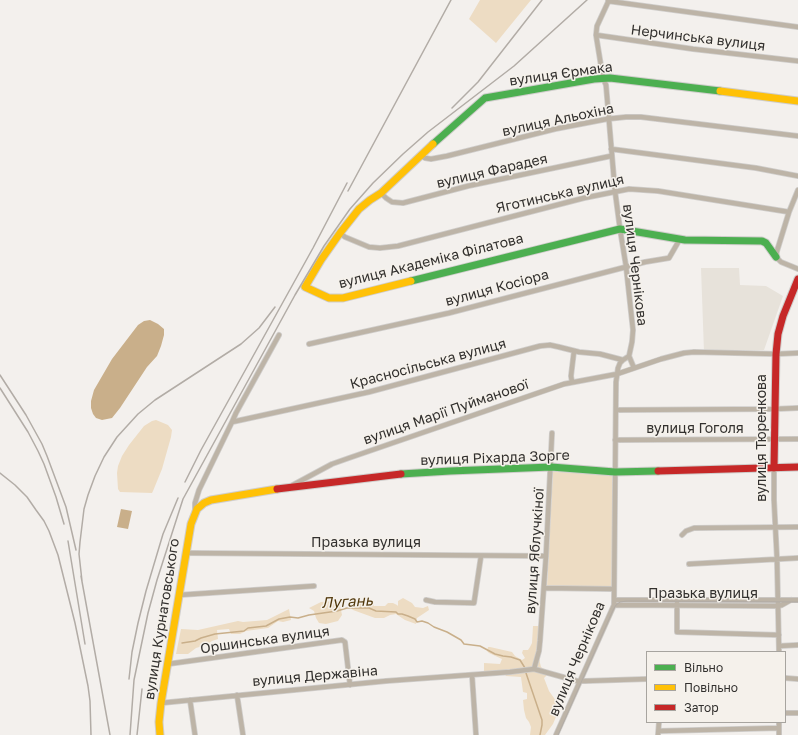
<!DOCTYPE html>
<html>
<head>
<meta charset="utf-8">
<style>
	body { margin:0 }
	#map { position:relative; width:798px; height:735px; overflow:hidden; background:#f3f0ed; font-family:"Golos Text",sans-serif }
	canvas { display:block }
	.legend { position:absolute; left:646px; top:651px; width:140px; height:72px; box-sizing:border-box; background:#f5f1eb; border:1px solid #a7a49f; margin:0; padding:5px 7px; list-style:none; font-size:12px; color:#32302e }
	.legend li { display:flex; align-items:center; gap:8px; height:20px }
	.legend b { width:20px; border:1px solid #a7a49f }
</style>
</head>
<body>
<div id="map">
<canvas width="798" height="735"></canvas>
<ul class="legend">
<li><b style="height:5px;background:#4caf50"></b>Вільно</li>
<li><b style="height:5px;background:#ffc107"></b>Повільно</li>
<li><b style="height:5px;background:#c62828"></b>Затор</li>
</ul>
</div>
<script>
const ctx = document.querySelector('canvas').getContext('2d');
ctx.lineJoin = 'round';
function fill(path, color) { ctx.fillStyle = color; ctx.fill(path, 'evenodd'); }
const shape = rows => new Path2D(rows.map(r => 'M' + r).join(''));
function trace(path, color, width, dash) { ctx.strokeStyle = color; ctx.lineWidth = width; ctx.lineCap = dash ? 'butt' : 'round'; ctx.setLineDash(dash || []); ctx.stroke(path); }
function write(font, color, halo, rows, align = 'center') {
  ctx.font = font + ' "Golos Text",sans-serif'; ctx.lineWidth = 3; ctx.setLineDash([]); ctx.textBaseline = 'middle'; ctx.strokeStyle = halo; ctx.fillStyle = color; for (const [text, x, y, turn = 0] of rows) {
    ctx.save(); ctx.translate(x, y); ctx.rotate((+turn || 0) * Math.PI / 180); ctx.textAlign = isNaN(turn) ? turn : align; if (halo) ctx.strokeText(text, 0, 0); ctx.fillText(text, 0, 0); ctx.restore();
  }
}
fill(shape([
	[701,268,739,268,740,285,766,286,783,296,764,350,704,352]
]), '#e7e2da');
fill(shape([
	[480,0,531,0,496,43,469,19],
	[156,420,168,425,172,430,171,437,162,469,153,491,152,493,120,492,118,489,117,473,118,466,122,456,129,445,144,426,152,421],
	[553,472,612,473,613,588,547,587],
	[403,598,412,603,415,607,423,608,428,606,429,610,417,618,416,624,405,620,396,614,390,615,384,618,375,618,353,610,349,606,355,603,372,602,374,606,385,606,388,603,393,603,397,605,398,606,398,601],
	[333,601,340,605,342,615,338,621,326,624,319,623,316,618,314,611,309,608,321,602],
	[289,609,291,620,283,622,278,621,268,628,246,631,240,634,231,634,229,629,217,630,218,639,212,641,206,645,196,648,188,654,176,654,181,629,198,630,238,621,243,622,267,620],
	[533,626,540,626,538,652,540,663,541,667,547,671,547,675,544,678,549,691,559,705,558,712,553,724,545,735,530,735,531,727,529,722,526,718,524,710,523,700,527,699,527,693,523,692,521,677,506,676,504,673,484,673,484,663,500,664,502,659,489,653,487,651,488,647,490,647,512,652,515,656,522,660,525,658,522,653,523,650,528,650,530,647,532,643]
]), '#eddcc3');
fill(shape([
	[150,320,158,324,164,329,164,335,161,346,157,356,147,367,120,408,112,418,102,420,96,418,93,414,91,408,91,401,94,390,112,359,138,325,144,321],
	[121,509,132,511,128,529,117,527]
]), '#c9af8a');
trace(shape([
	[182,643,195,641,201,638,215,634,244,631,248,628,266,626,279,619,290,617,298,618,309,615,337,611,347,608,369,608,376,611,396,612,398,614,402,614,408,616,415,619,417,622,422,621,428,623,434,627,447,632,461,640,464,644,480,646,495,654,503,656,511,657,520,660,525,668],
	[526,673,542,720,542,725,540,735]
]), '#c9af8a', 1.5);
const street = shape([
	[609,0,597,26,596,35,603,78,606,85,615,191,620,229,626,266,633,330,632,342,629,356,634,368],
	[608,1,798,27],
	[596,35,693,49,798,61],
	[611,149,756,168,798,176],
	[420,155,425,158,431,159,447,156,555,129,607,119,626,117,641,117,798,136],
	[798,190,789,212,777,251,776,257,781,262,798,269],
	[381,193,386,198,392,202,403,203,468,186,611,156],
	[340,233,345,237,369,247,380,248,398,246,584,198,629,189,658,191,789,212],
	[309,344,449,313,645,262,669,258,680,239],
	[572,382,571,376,574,351],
	[616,410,775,409,798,408],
	[232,422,369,392,540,346,550,345,559,347,579,352,600,354,623,360,629,356],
	[615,440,798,439],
	[774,468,774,500,777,559,779,652],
	[293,485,332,464,349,458,564,384,617,374,661,359,684,353,694,352,776,354,798,353],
	[195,511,195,503,199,490,215,457,232,422,236,413,279,335],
	[682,535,686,531,694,528,798,527],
	[186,553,546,556],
	[689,564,798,558],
	[544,588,614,589],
	[179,595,314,586],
	[426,600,435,602,474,603,481,556],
	[614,600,798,600],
	[677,603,677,632,779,635],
	[614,605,778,606,782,605,791,600],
	[779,646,798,645],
	[168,664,342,640,345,642,350,685],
	[534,669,539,651,540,641,546,556,552,433],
	[472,675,476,735],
	[785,678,798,679],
	[237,695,243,735],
	[190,700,195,735],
	[161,703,386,681,510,672,534,669,577,681,585,681,647,679],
	[785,713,798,713],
	[779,722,779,735],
	[659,731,779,728],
	[556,735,614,605,616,382,618,368,620,363,623,360],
	[658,735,659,722]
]);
const fast = shape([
	[433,144,485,98,594,79,610,78,720,91],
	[411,281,620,229,685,240,762,241,766,243,776,257],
	[401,474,450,471,551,467,615,472,658,471]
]);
const slow = shape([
	[720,91,798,101],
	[411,281,343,298,329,298,305,287,321,260,340,233,359,209,370,200,381,193,433,144],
	[160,735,159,722,161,703,191,524,197,509,204,503,211,500,277,489]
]);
const jam = shape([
	[774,468,776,354,778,334,783,316,798,279],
	[658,471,798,467],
	[277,489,401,474]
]);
trace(street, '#cfcdcb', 6);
trace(fast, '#cfcdcb', 9);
trace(slow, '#cfcdcb', 9);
trace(jam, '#cfcdcb', 9);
trace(street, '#bdb4a7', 4.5);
trace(fast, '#4caf50', 7);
trace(slow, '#ffc107', 7);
trace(jam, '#c62828', 7);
trace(shape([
	[558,735,613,610,616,605,620,602,627,601,798,602]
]), '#b2aca6', 1);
trace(shape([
	[452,108,478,82,542,0],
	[348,191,451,0],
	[0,375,26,415,42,444,47,456,66,507,76,550],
	[0,388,28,432,38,451,44,464,56,497,64,524],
	[0,473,15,485,27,497,36,510,44,521,49,531,58,555,75,623,88,686,90,701,91,735],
	[185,482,201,450,313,248,347,183],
	[68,541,85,644],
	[81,576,110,735],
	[82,581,79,554,80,542,84,509,88,495,95,476,104,457,117,437,138,414,155,400,241,344,259,328,275,307],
	[129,679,132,652,138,623,146,591,163,534,178,498],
	[130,735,134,680,148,613,157,580,183,499,295,295,324,246,350,209,373,183,403,154,428,132,514,66,587,0],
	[137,735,142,689]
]), '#b2aca6', 1.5);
write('14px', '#32302e', '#f5f1eb', [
	["Нерчинська вулиця",698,38,7],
	["вулиця Єрмака",561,74,-8],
	["вулиця Альохіна",558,120,-12],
	["вулиця Фарадея",492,171,-13],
	["Яготинська вулиця",560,194,-13],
	["вулиця Академіка Філатова",431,261,-14],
	["вулиця Чернікова",635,265,83],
	["вулиця Косіора",497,288,-15],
	["Красносільська вулиця",428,364,-15],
	["вулиця Марії Пуйманової",446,412,-19],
	["вулиця Гоголя",695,429],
	["вулиця Тюренкова",762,438,-90],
	["вулиця Ріхарда Зорге",495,458,-2],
	["Празька вулиця",366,543],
	["вулиця Яблучкіної",535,551,-86],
	["Празька вулиця",703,594],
	["вулиця Курнатовського",162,619,-81],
	["Оршинська вулиця",265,640,-8],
	["вулиця Чернікова",577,659,-67],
	["вулиця Державіна",315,676,-5]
]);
write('italic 15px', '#4f360a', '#f5f1eb', [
	["Лугань",347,602,-3]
]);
</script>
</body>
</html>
